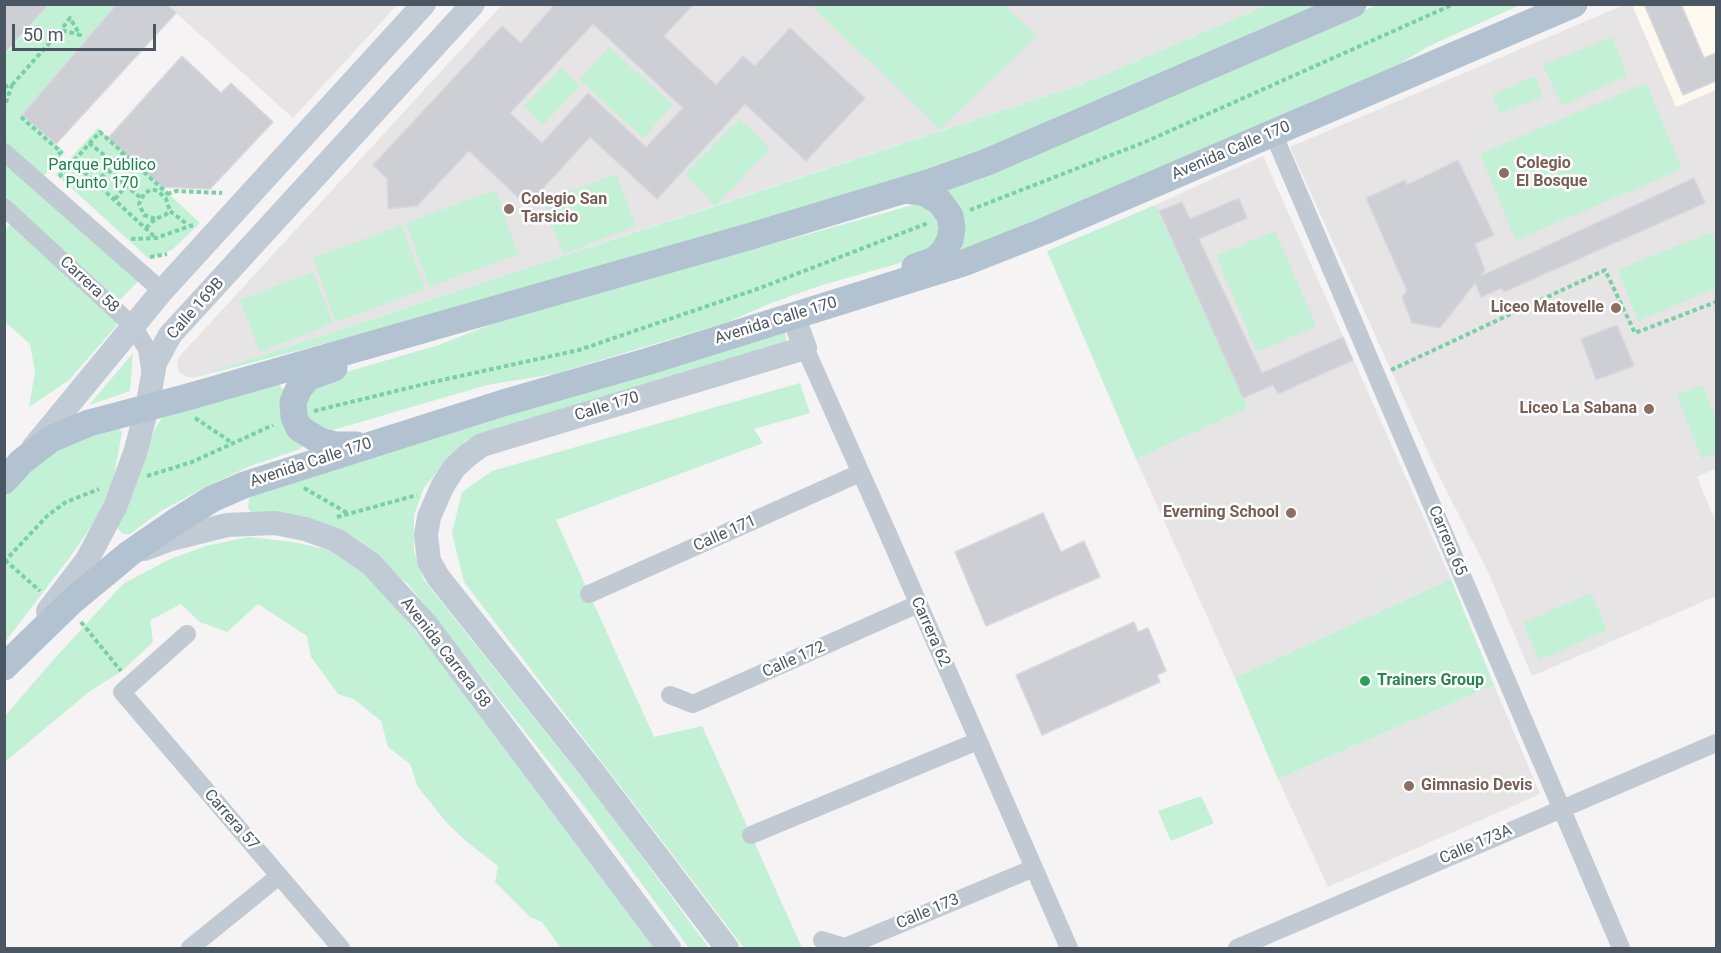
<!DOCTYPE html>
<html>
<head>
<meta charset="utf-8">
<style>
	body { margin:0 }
	#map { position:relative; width:1721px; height:953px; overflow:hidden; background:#f5f3f3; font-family:Roboto,sans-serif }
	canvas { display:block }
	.frame { position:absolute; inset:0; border:6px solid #4a5661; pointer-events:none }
	.scale { position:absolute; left:12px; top:24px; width:144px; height:27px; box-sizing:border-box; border:3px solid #4a5661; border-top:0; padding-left:8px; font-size:18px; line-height:21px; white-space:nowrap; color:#4a5661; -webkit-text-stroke:4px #fff; paint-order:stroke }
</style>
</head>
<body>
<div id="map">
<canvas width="1721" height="953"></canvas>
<div class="frame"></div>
<div class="scale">50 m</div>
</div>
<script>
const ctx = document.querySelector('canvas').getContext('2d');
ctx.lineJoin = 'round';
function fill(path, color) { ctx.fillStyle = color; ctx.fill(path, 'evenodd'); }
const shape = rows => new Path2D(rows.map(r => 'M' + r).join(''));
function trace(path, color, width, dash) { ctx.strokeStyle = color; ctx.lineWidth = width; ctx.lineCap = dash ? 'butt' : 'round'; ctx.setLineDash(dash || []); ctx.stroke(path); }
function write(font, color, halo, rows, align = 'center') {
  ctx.font = font + ' Roboto,sans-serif'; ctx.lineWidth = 5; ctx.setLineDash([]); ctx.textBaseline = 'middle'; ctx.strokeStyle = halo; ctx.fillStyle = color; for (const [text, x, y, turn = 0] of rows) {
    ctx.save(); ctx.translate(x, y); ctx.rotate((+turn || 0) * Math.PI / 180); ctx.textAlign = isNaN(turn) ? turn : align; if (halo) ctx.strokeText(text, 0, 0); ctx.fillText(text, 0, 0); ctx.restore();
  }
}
fill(shape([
	[1632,5,1716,5,1716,90,1676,108]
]), '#fdf9ef');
fill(shape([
	[167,5,397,5,293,118],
	[502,5,1267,5,1083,84,193,378,185,376,179,372,177,364,179,357],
	[1624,5,1632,5,1676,107,1716,90,1716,468,1697,477,1716,523,1716,596,1532,676,1488,572,1437,472,1290,147],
	[1263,156,1451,579,1235,678,1136,459,1248,408,1155,205],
	[1494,685,1540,794,1328,887,1278,779]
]), '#e6e4e5');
fill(shape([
	[49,5,112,5,115,7,22,115,65,152,42,178,5,150,5,55],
	[811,5,1004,5,1037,36,940,129],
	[1267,5,1337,5,1034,137,537,288,193,378,715,206,685,174,740,119,770,149,715,206,1083,84],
	[1377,5,1520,5,1429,46,1380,76,1163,171,962,250,944,185],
	[1612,37,1627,76,1562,105,1543,65],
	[609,47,673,105,643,138,580,80],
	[561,68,580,86,543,125,524,106],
	[1535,76,1543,96,1500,114,1492,95],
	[1646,83,1682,169,1516,240,1480,154],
	[98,128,200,223,172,250,149,259,56,174],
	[4,158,141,278,118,302,5,196],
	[616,174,636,225,563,254,543,202],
	[495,190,518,254,429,287,406,223],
	[913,205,924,206,934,212,941,222,940,243,914,259,819,286,769,304,728,322,554,374,487,385,333,430,322,428,310,421,307,415,304,397,332,376,439,345,510,317],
	[1155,205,1248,408,1136,459,1047,251],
	[10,224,118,324,69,380,29,407,35,372,30,344,5,322,5,231],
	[402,225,425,289,336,322,313,258],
	[1275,231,1316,326,1257,352,1216,256],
	[1711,232,1716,245,1716,288,1638,321,1618,270],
	[313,272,333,323,260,352,240,300],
	[780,331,786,334,786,341,782,346,467,440,444,463,424,488,414,515,414,551,424,580,603,804,709,948,689,948,588,811,408,584,362,548,255,517,248,508,249,499,254,491],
	[133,353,130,391,89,405],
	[800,383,810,413,754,429,763,443,556,520,654,737,702,726,802,948,744,948,464,582,452,533,462,492,492,471],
	[278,384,285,390,304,445,300,449,250,466,202,489,161,511,130,534,123,534,118,529,118,521,141,456,160,420,164,416],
	[1702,385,1716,417,1716,453,1702,459,1677,395],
	[118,428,122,432,114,476,97,518,70,557,5,642,4,497,34,467,66,444],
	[248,537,293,542,329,550,369,577,444,664,656,948,561,948,542,922,530,917,495,882,498,866,467,842,446,822,418,787,410,764,388,747,381,721,354,699,338,694,311,657,307,636,258,604,227,632,200,622,181,604,150,620,153,642,122,671,90,691,5,762,4,717,54,659,123,584,168,560,206,546],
	[1451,579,1494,685,1278,779,1235,678],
	[1591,593,1607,630,1539,660,1523,623],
	[1201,796,1214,823,1171,841,1158,811]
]), '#c3f1d5');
const building = shape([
	[4,4,49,4,4,54,4,4],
	[117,4,167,4,176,13,56,144,22,115,117,4],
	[555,4,694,4,664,36,716,85,743,56,755,66,790,28,865,98,806,161,745,104,657,199,590,137,527,206,469,151,417,206,388,209,387,179,373,165,502,26,521,43,555,4],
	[593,24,683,108,646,147,588,93,542,143,510,113,593,24],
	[1644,4,1681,4,1704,58,1716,53,1716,81,1683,95,1644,4],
	[182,56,221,93,231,83,273,122,210,189,162,187,108,138,182,56],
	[1458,160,1494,235,1475,244,1485,270,1481,276,1694,178,1705,203,1504,292,1502,288,1481,297,1475,283,1440,328,1412,323,1402,297,1407,291,1366,198,1405,180,1407,185,1458,160],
	[1239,198,1247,218,1199,239,1262,373,1343,337,1353,360,1278,394,1273,385,1243,398,1159,211,1182,202,1190,219,1239,198],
	[1617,325,1634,366,1596,380,1581,339,1617,325],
	[1043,513,1061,552,1084,541,1100,577,986,626,955,552,1043,513],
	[1134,622,1138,632,1148,628,1166,671,1157,675,1160,682,1042,735,1016,675,1134,622]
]);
fill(building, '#cdcfd5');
trace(building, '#d7d9de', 1.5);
trace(shape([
	[12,85,61,30,80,35,70,18,61,30],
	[4,87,12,85,4,108],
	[21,117,61,152,46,168],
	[89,143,114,163],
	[73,162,155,237],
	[108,170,142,199],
	[59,177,100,132,168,194],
	[96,183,123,153],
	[167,194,176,191,222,193],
	[115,199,126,186],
	[970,210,1145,142,1454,4],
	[155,219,144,215,139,204,144,194,150,190,155,190,161,194,166,199,170,211],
	[146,228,155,219,165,215,170,211,188,225],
	[131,239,156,238,193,225],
	[150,257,167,254],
	[1391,370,1605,270,1635,333,1716,302],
	[314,411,433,382,579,350,760,288,928,223],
	[195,418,234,444],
	[147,476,192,462,273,425],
	[304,488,349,514],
	[337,517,417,495],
	[5,560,40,591],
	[4,562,47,516,66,502,99,489],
	[81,622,121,671]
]), '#7ad0a6', 4, [4.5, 3]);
trace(shape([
	[1273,133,1621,948],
	[4,152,162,291],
	[4,207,133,326,147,349,151,375],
	[805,348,885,527,1069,948],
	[589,594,860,473],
	[187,634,122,692,341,948],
	[670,695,693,704,918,604],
	[751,835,978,741],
	[822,940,845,947,1034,868],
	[190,948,279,876],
	[1237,948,1716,743]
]), '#c1cad2', 18);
trace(shape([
	[33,448,162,291,424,4],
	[144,549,171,539,227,525,275,523,305,529,336,540,371,564,426,624,669,948],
	[48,611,87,560,115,507,135,453,147,408,155,363,170,335,473,4],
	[727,948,590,768,438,577,429,561,426,535,429,517,442,487,454,468,468,455,482,445,805,348,793,315]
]), '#c1cbd6', 24);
trace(shape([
	[904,190,925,193,940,202,950,216,952,228,950,240,944,251,935,260,915,267],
	[334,368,309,377,299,388,293,402,294,417,299,428,320,441,336,445,356,445],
	[4,481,21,462,51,439,89,423,184,398,748,237,931,182,987,162,1353,4],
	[4,667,72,601,130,553,175,522,212,499,244,485,503,403,646,362,966,262,1042,232,1574,4]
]), '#b3c2d1', 27);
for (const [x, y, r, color] of [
	[1504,173,6,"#8d6e63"],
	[509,209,6,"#8d6e63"],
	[1616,308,6,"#8d6e63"],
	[1649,409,6,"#8d6e63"],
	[1291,513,6,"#8d6e63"],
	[1365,681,6,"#2e9e5b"],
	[1409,786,6,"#8d6e63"]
]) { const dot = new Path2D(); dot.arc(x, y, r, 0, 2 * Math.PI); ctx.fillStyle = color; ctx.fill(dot); trace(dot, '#fff', 2); }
write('16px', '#4a5661', '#fff', [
	["Avenida Calle 170",1231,151,-23],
	["Carrera 58",89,285,43],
	["Calle 169B",196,309,-48],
	["Avenida Calle 170",776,321,-17],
	["Calle 170",607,407,-17],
	["Avenida Calle 170",311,463,-18],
	["Calle 171",725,534,-24],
	["Carrera 65",1447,541,67],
	["Carrera 62",930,632,66],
	["Avenida Carrera 58",445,653,52],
	["Calle 172",794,660,-24],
	["Carrera 57",231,820,49],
	["Calle 173A",1476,845,-23],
	["Calle 173",928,912,-23]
]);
write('bold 16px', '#785e54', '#fff', [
	["Colegio",1516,164],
	["El Bosque",1516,182],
	["Colegio San",521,200],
	["Tarsicio",521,218],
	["Liceo Matovelle",1604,308,"right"],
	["Liceo La Sabana",1637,409,"right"],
	["Everning School",1279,513,"right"],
	["Gimnasio Devis",1421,786]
], 'left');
write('16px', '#17864f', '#fff', [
	["Parque Público",102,166],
	["Punto 170",102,184]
]);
write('bold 16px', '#27864d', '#fff', [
	["Trainers Group",1377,681]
], 'left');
</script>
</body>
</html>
